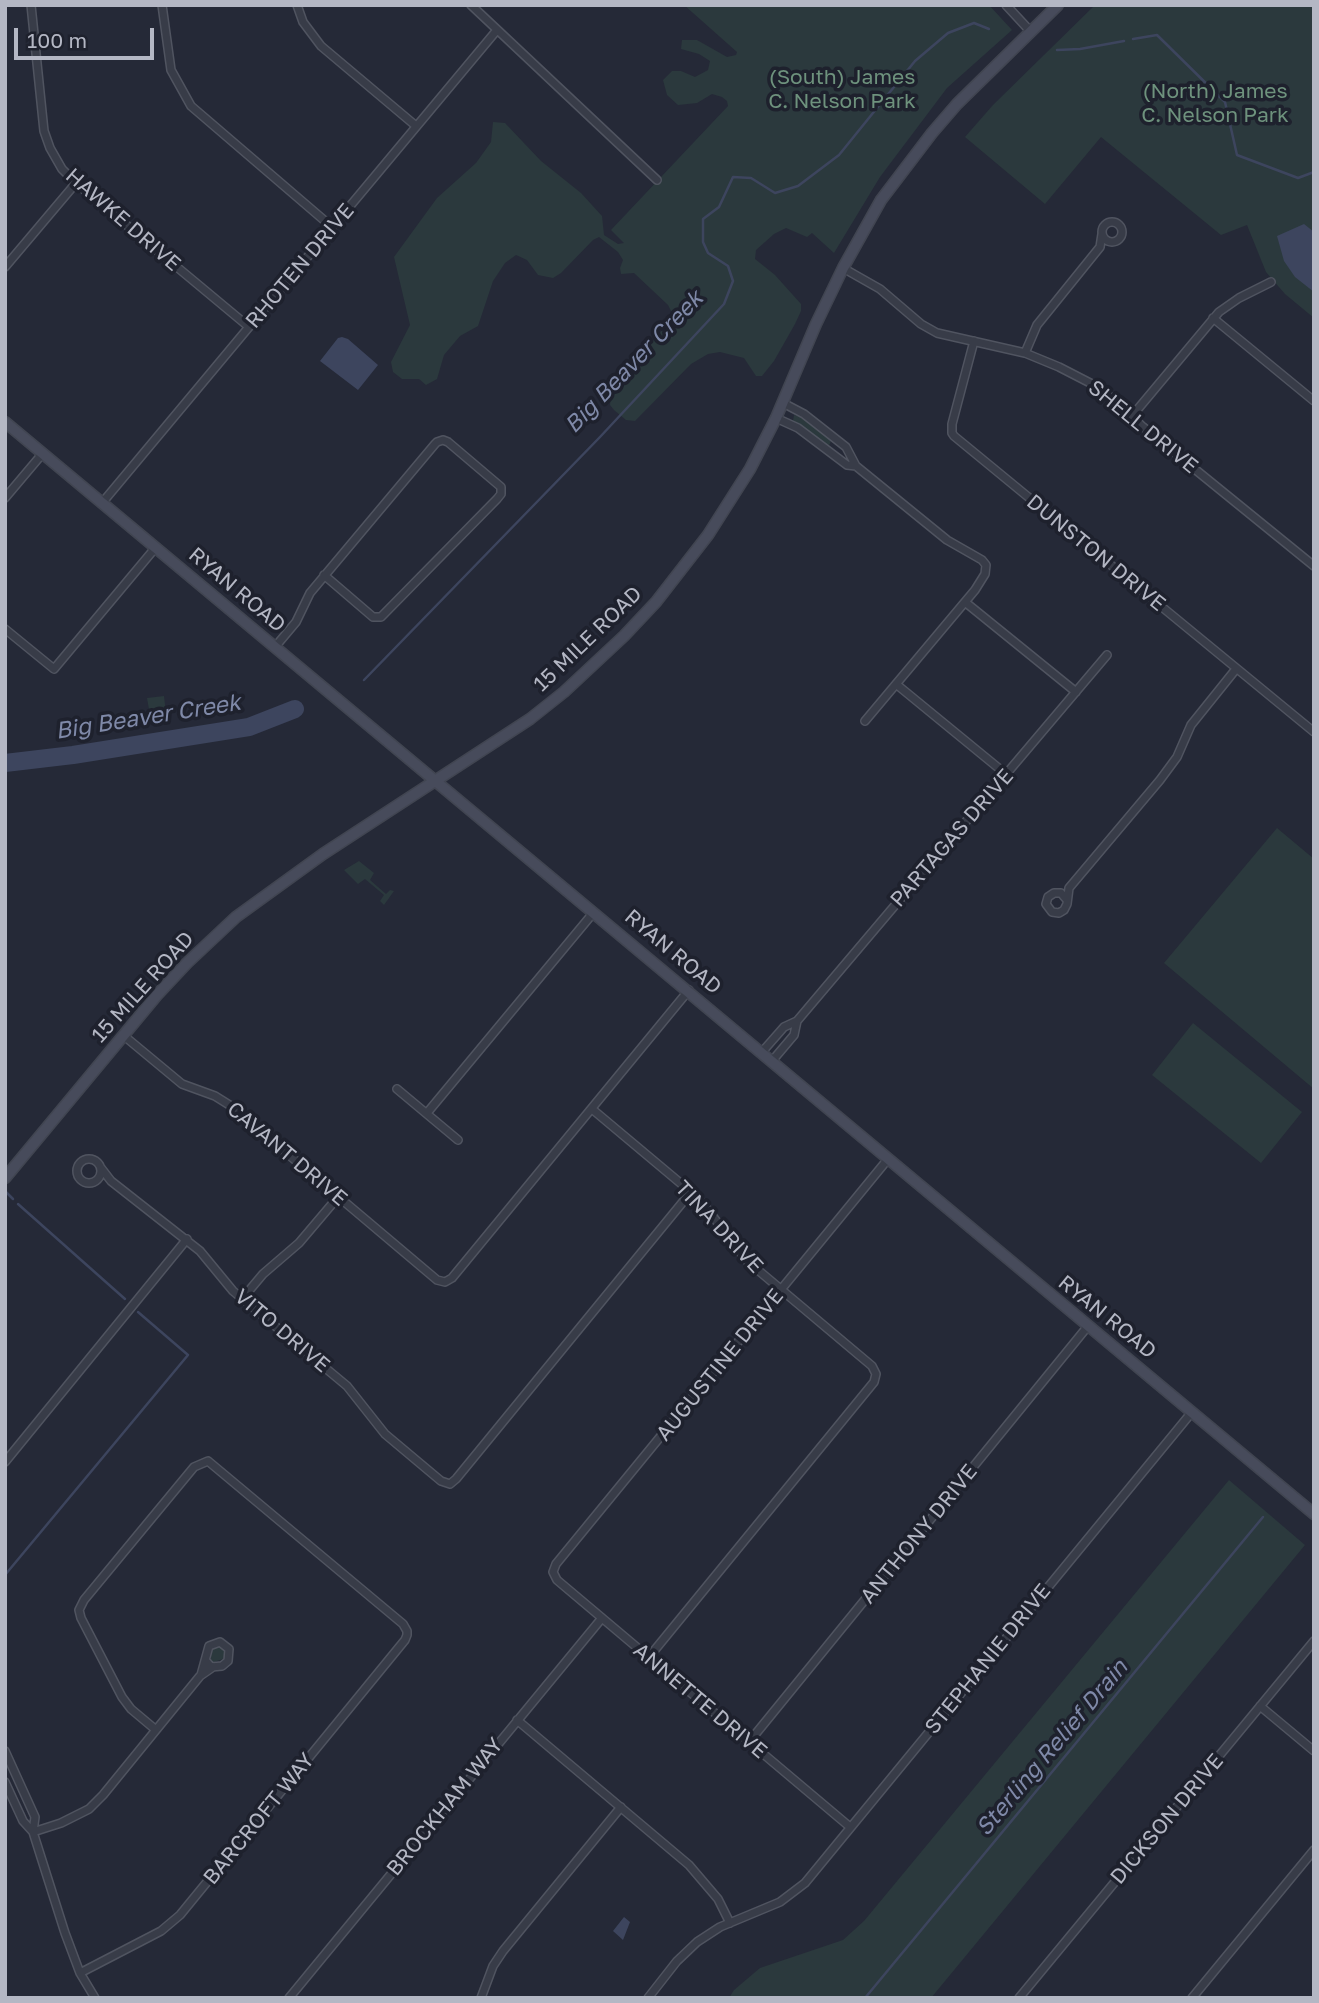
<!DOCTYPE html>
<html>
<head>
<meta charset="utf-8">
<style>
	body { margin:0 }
	#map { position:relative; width:1319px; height:2003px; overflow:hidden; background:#252937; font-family:"Golos Text",sans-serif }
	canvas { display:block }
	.frame { position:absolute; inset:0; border:7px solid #b4b7c4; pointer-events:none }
	.scale { position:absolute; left:14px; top:28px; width:140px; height:32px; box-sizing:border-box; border:4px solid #b4b7c4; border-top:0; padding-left:9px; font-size:21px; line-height:24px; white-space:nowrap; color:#b4b7c4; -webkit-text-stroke:5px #1e212d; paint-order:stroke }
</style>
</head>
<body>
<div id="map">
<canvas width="1319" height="2003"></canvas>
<div class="frame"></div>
<div class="scale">100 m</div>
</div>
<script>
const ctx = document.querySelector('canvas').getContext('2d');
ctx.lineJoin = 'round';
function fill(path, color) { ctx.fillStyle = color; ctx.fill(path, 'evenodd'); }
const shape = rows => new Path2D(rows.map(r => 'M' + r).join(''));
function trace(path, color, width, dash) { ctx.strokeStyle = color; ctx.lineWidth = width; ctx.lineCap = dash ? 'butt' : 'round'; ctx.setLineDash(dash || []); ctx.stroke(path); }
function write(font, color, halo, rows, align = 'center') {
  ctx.font = font + ' "Golos Text",sans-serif'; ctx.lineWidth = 7; ctx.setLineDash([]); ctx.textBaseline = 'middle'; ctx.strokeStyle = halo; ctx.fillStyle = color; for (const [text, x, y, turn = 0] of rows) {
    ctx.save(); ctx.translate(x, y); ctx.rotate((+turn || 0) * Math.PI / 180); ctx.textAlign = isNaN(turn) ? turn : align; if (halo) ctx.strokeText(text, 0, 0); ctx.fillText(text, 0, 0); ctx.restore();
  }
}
fill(shape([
	[684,5,989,5,1012,30,947,88,880,177,834,253,812,233,807,237,786,228,774,234,756,250,755,259,775,275,801,304,801,311,795,324,774,361,762,376,756,376,744,358,720,352,708,354,691,364,635,421,626,420,614,410,610,405,611,394,614,386,665,327,672,313,668,305,634,273,621,274,620,268,623,260,618,252,599,237,593,240,561,273,553,278,538,275,527,260,516,255,505,263,493,281,478,326,460,336,444,355,437,379,426,385,419,379,402,379,393,372,391,362,410,325,394,257,437,198,476,163,491,142,493,122,505,123,541,161,581,193,602,216,604,235,618,244,624,243,611,230,728,106,727,101,722,97,712,94,697,103,678,105,667,95,663,80,672,71,681,71,695,77,708,70,710,61,699,54,681,49,682,40,697,40,727,57,736,55,737,52],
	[1095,5,1314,5,1314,318,1285,294,1266,272,1247,225,1221,235,1101,137,1045,204,965,137,993,105],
	[794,415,803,418,831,440,830,444,827,446,793,421],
	[164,696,166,713,150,715,147,698],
	[1277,828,1314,859,1314,1089,1164,963],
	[359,861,374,873,370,880,386,894,390,890,394,891,384,905,380,901,384,895,365,879,358,884,344,870],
	[1193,1023,1302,1112,1261,1163,1152,1075],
	[1229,1480,1305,1545,931,1998,729,1998,734,1990,760,1968,843,1940,864,1921],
	[215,1647,223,1648,226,1651,226,1655,223,1659,211,1663,211,1652]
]), '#2b393d');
fill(shape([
	[1304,224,1314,232,1314,292,1295,277,1284,261,1277,236],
	[342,337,348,339,378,365,358,390,320,361,338,338],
	[624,1917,630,1922,623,1940,613,1931]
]), '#3d455e');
trace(shape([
	[1133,39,1157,35,1225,102,1237,155,1298,178,1314,172],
	[1057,50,1080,49,1124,41],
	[364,680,600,437,724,304,733,281,728,266,708,253,703,242,703,219,719,207,733,177,751,178,775,193,798,186,839,155,915,61,948,33,974,23,989,29],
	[5,1191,13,1199],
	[18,1204,125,1299],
	[5,1575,188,1355,138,1312],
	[5,1997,6,1998],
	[865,1998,1263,1517]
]), '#3d455e', 2.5);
trace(shape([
	[5,763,73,755,249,727,295,709]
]), '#3d455e', 18);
const minor = shape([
	[31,5,44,131,50,148,62,169,76,183,249,327],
	[162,5,171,70,191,106,332,227],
	[297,5,303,22,321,46,416,126],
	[471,5,657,180],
	[1006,5,1031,32],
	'1102 232a10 10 0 1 1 20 0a10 10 0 1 1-20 0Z',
	[5,267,76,183],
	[843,268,880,289,921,324,937,333,1025,353,1059,367,1094,385,1117,402,1143,427,1314,566],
	[1213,318,1314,401],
	[974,341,952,424,952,433,954,436,1314,732],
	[1025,353,1037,325,1100,247,1102,234],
	[783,403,804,414,846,447,856,466,947,540,982,560,986,565,985,574,975,590,865,721],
	[1132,416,1219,312,1239,298,1271,282],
	[776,418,798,428,847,465,856,466],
	[5,498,43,453],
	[102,503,497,30],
	[965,602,1076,692],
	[5,629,54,669,156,547],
	[275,647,296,622,310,593,435,444,437,442,443,440,448,442,501,487,501,494,497,499,381,617,373,617,324,575],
	[896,684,1007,775],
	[1067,900,1061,893,1054,893,1048,897,1046,904,1052,912,1059,913,1064,910,1067,904,1069,888,1160,780,1177,757,1191,725,1236,669],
	[123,1035,182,1084,215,1096,231,1106,437,1280,445,1282,452,1278,689,990],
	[762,1052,784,1027,797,1021,1107,655],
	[772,1061,794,1035,797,1021],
	[397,1089,458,1140],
	[592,1109,691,1192,708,1210,746,1260,872,1366,876,1374,874,1382,649,1657],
	[427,1113,594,912],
	'77 1171a12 12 0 1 1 24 0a12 12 0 1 1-24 0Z',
	[101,1168,111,1181,200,1251,233,1291,347,1386,385,1434,441,1481,450,1484,456,1479,691,1192],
	[242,1299,263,1274,299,1243,338,1197],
	[5,1462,187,1239],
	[201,1675,209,1646,220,1642,229,1649,228,1661,222,1666,211,1667,206,1661],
	[1260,1706,1314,1751],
	[517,1720,689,1865,718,1899,730,1923],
	[749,1742,1088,1326],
	[5,1751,35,1817,33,1832,65,1933,80,1973,95,1998],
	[5,1782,23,1821,33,1832],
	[850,1827,557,1580,553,1572,556,1564,888,1159],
	[33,1832,61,1823,89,1809,103,1795,200,1676,213,1667],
	[80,1973,161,1931,180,1915,405,1640,407,1635,407,1631,403,1624,208,1461,194,1467,84,1600,79,1610,81,1618,122,1697,131,1709,156,1730],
	[289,1998,602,1618],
	[481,1998,493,1966,503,1951,621,1807],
	[648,1998,677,1961,697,1942,720,1927,780,1902,805,1883,1192,1412],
	[1019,1998,1314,1641],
	[1192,1998,1314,1850]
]);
const secondary = shape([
	[5,422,1314,1514],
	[5,1178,157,995,187,963,236,917,323,854,530,719,564,692,624,636,656,602,708,535,750,469,776,418,816,324,843,268,881,200,932,133,957,104,1058,5]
]);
trace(minor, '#505460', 10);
trace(secondary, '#414551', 13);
trace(minor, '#383c48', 7);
trace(secondary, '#474b5b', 10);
write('21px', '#6e927d', '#1e212d', [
	["(South) James",842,77],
	["C. Nelson Park",842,101],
	["(North) James",1215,91],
	["C. Nelson Park",1215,115]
]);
write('21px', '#b4b7c4', '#1e212d', [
	["HAWKE DRIVE",123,220,41],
	["RHOTEN DRIVE",300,266,-50],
	["SHELL DRIVE",1143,427,39],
	["DUNSTON DRIVE",1096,553,39],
	["RYAN ROAD",237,590,40],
	["15 MILE ROAD",588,639,-44],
	["PARTAGAS DRIVE",952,838,-49],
	["RYAN ROAD",673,952,40],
	["15 MILE ROAD",143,987,-48],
	["CAVANT DRIVE",287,1154,40],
	["TINA DRIVE",719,1227,47],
	["RYAN ROAD",1107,1317,39],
	["VITO DRIVE",282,1331,40],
	["AUGUSTINE DRIVE",720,1365,-51],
	["ANTHONY DRIVE",919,1534,-51],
	["STEPHANIE DRIVE",988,1659,-51],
	["ANNETTE DRIVE",700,1701,40],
	["BROCKHAM WAY",445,1807,-51],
	["BARCROFT WAY",259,1819,-51],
	["DICKSON DRIVE",1167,1819,-50]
]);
write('italic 23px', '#7f89a8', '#1e212d', [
	["Big Beaver Creek",634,362,-46],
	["Big Beaver Creek",148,717,-9],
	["Sterling Relief Drain",1052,1748,-50]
]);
</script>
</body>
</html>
